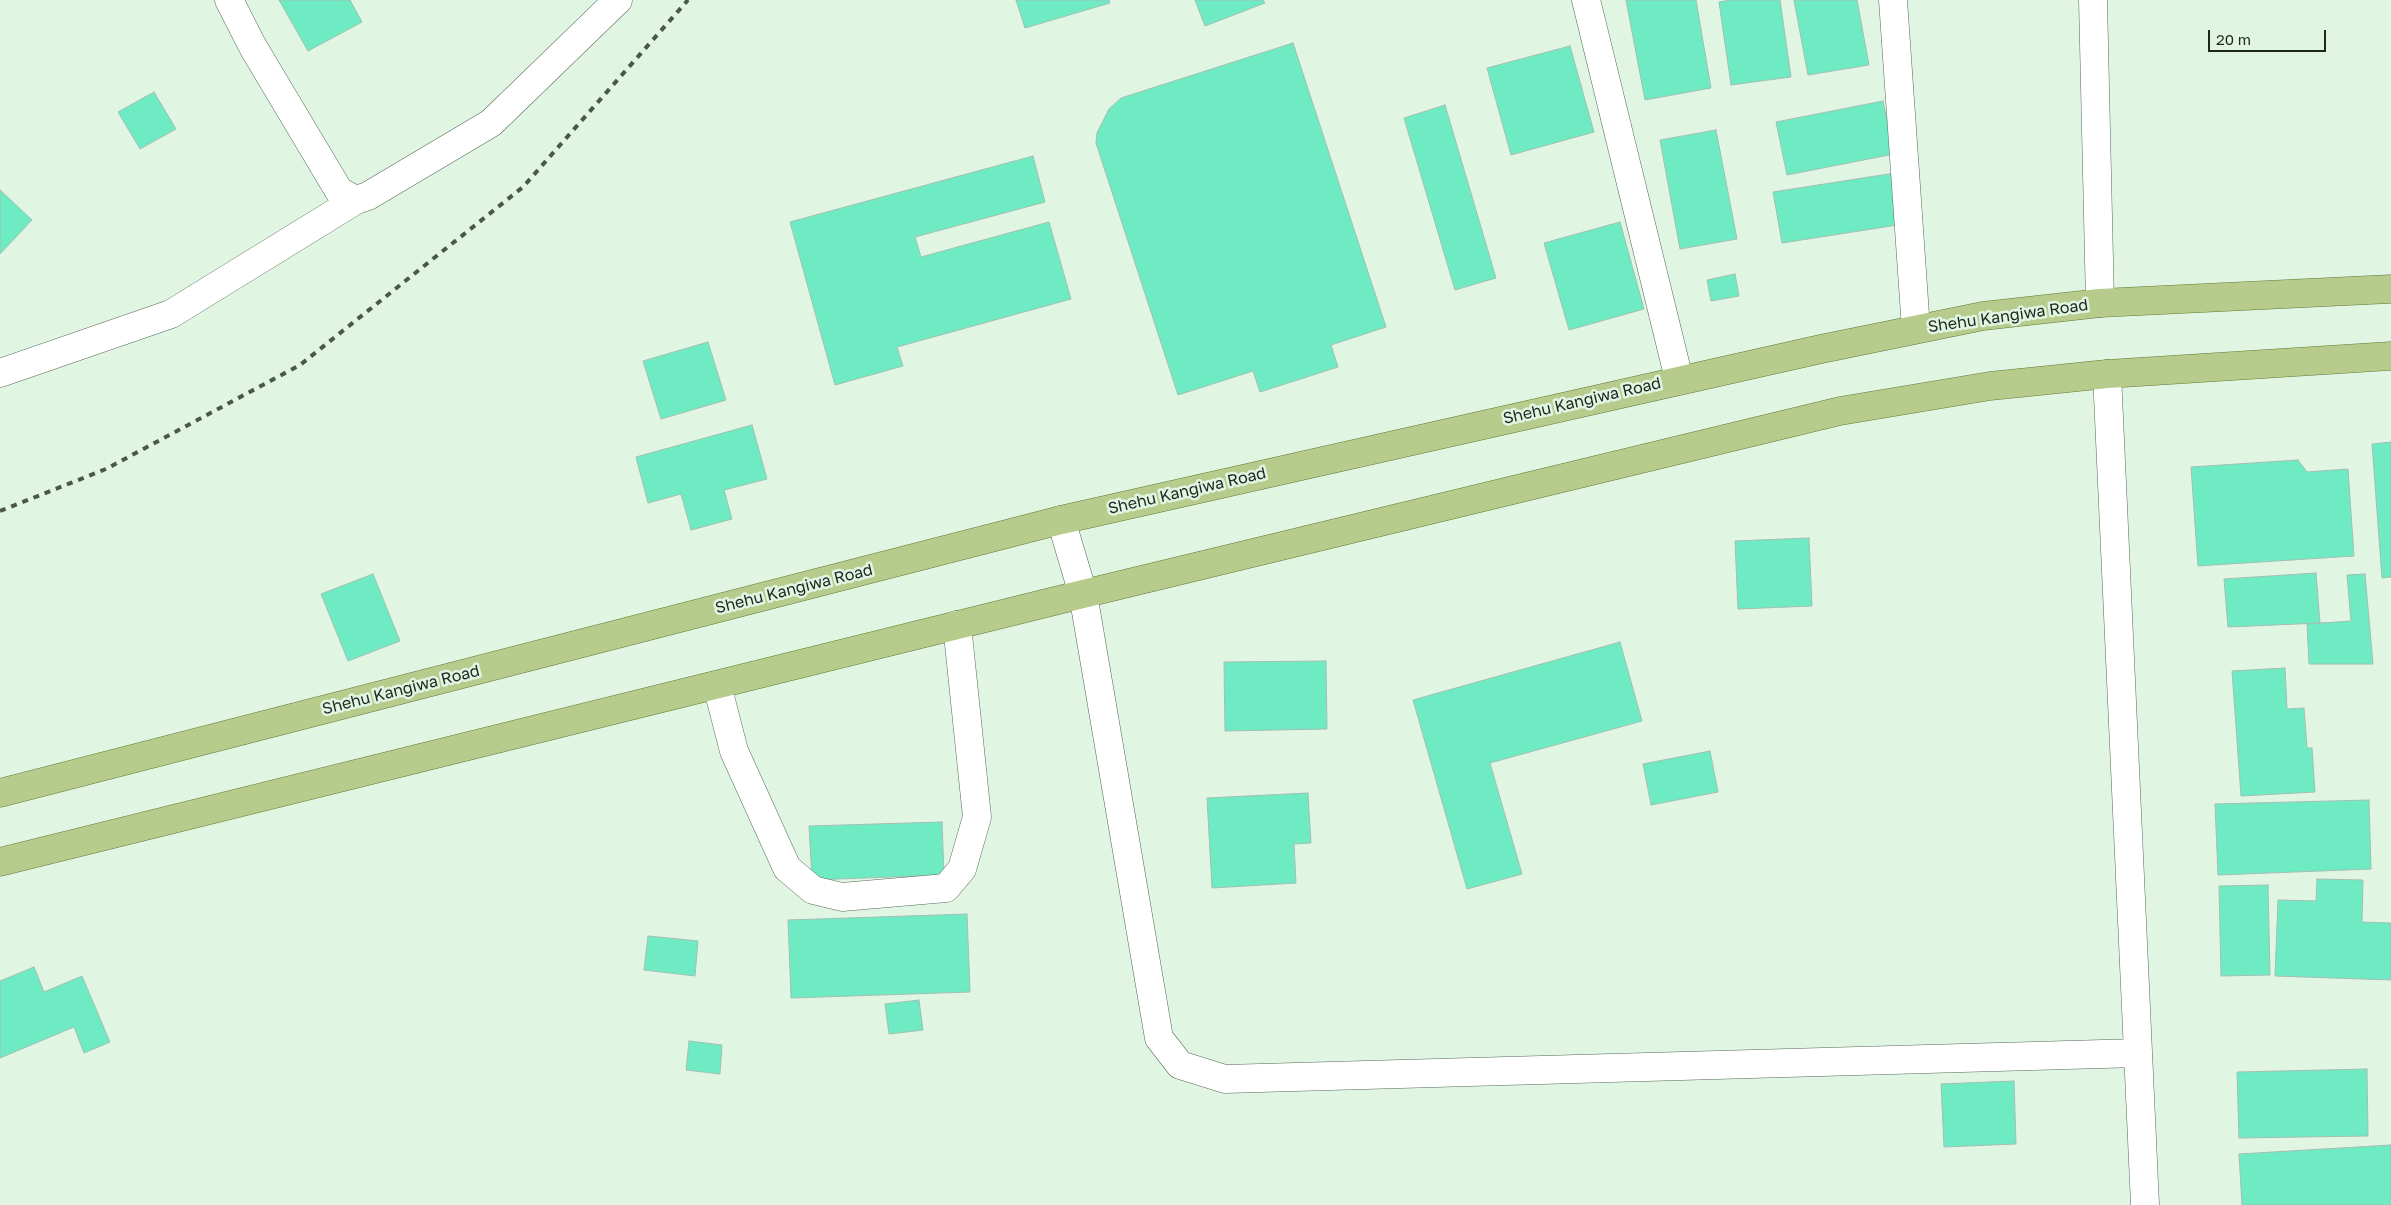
<!DOCTYPE html>
<html>
<head>
<meta charset="utf-8">
<style>
	body { margin:0 }
	#map { position:relative; width:2391px; height:1205px; overflow:hidden; background:#e0f5e2; font-family:"Golos Text",sans-serif }
	canvas { display:block }
	.scale { position:absolute; left:2208px; top:30px; width:118px; height:22px; box-sizing:border-box; border:2px solid #1e261f; border-top:0; padding-left:6px; font-size:15px; line-height:18px; white-space:nowrap; color:#1e261f; -webkit-text-stroke:4px #e0f5e2; paint-order:stroke }
</style>
</head>
<body>
<div id="map">
<canvas width="2391" height="1205"></canvas>
<div class="scale">20 m</div>
</div>
<script>
const ctx = document.querySelector('canvas').getContext('2d');
ctx.lineJoin = 'round';
function fill(path, color) { ctx.fillStyle = color; ctx.fill(path, 'evenodd'); }
const shape = rows => new Path2D(rows.map(r => 'M' + r).join(''));
function trace(path, color, width, dash) { ctx.strokeStyle = color; ctx.lineWidth = width; ctx.lineCap = dash ? 'butt' : 'round'; ctx.setLineDash(dash || []); ctx.stroke(path); }
function write(font, color, halo, rows, align = 'center') {
  ctx.font = font + ' "Golos Text",sans-serif'; ctx.lineWidth = 5; ctx.setLineDash([]); ctx.textBaseline = 'middle'; ctx.strokeStyle = halo; ctx.fillStyle = color; for (const [text, x, y, turn = 0] of rows) {
    ctx.save(); ctx.translate(x, y); ctx.rotate((+turn || 0) * Math.PI / 180); ctx.textAlign = isNaN(turn) ? turn : align; if (halo) ctx.strokeText(text, 0, 0); ctx.fillText(text, 0, 0); ctx.restore();
  }
}
const building = shape([
	[279,0,350,0,362,22,308,51,279,0],
	[1016,0,1109,0,1110,3,1025,28,1016,0],
	[1195,0,1263,0,1265,3,1205,26,1195,0],
	[1626,0,1696,0,1711,88,1645,100,1626,0],
	[1730,0,1780,0,1791,77,1731,85,1719,2,1730,0],
	[1794,0,1857,0,1869,65,1808,75,1794,0],
	[1293,43,1386,327,1331,345,1338,367,1260,392,1253,371,1178,395,1096,143,1097,133,1109,109,1121,98,1293,43],
	[1570,46,1594,132,1511,155,1487,68,1570,46],
	[154,92,176,129,140,149,118,112,154,92],
	[1883,101,1894,154,1787,175,1776,122,1883,101],
	[1445,105,1496,278,1455,290,1404,118,1445,105],
	[1716,130,1737,239,1680,249,1660,140,1716,130],
	[1033,156,1045,202,915,237,921,257,1049,222,1071,299,897,347,903,366,835,385,790,222,1033,156],
	[1895,173,1904,224,1782,243,1773,192,1895,173],
	[0,190,32,220,0,254,0,190],
	[1620,222,1644,309,1569,330,1544,243,1620,222],
	[1735,274,1739,296,1711,301,1707,280,1735,274],
	[708,342,726,400,661,419,643,361,708,342],
	[752,425,767,479,724,490,732,519,691,530,681,494,648,503,636,457,752,425],
	[2391,442,2391,577,2382,578,2372,444,2391,442],
	[2298,460,2307,472,2348,469,2354,556,2198,566,2191,467,2298,460],
	[1809,538,1812,606,1738,609,1735,541,1809,538],
	[2316,573,2320,623,2228,627,2224,579,2316,573],
	[373,574,400,641,348,661,321,594,373,574],
	[2365,574,2373,664,2309,664,2307,624,2351,621,2347,575,2365,574],
	[1620,642,1642,721,1490,763,1522,874,1467,889,1413,700,1620,642],
	[1326,661,1327,729,1225,731,1224,662,1326,661],
	[2285,668,2287,709,2304,708,2307,748,2312,748,2315,792,2241,796,2232,671,2285,668],
	[1710,751,1718,792,1651,805,1643,764,1710,751],
	[1308,793,1311,843,1294,844,1296,883,1212,888,1207,798,1308,793],
	[2369,800,2371,869,2218,875,2215,804,2369,800],
	[942,822,944,875,812,880,809,826,942,822],
	[2317,879,2363,880,2362,922,2391,923,2391,980,2275,976,2278,900,2316,901,2317,879],
	[2268,885,2270,975,2221,976,2219,886,2268,885],
	[967,914,970,992,791,998,788,920,967,914],
	[648,936,698,941,695,976,644,970,648,936],
	[34,967,44,992,82,976,110,1042,84,1053,74,1027,0,1058,0,981,34,967],
	[919,1000,923,1030,889,1034,885,1004,919,1000],
	[689,1041,722,1045,720,1074,686,1070,689,1041],
	[2367,1069,2368,1136,2239,1138,2237,1072,2367,1069],
	[2014,1081,2016,1144,1944,1147,1941,1084,2014,1081],
	[2391,1145,2391,1205,2242,1205,2239,1154,2391,1145]
]);
fill(building, '#6febc4');
trace(building, '#a2beb3', 1);
const minor = shape([
	[229,0,253,47,339,191,356,200],
	[1586,0,1679,379],
	[1893,0,1916,329],
	[2093,0,2100,303],
	[0,373,171,314,356,200,368,196,491,123,618,0],
	[2107,374,2145,1205],
	[1061,520,1083,594,1159,1038,1180,1065,1225,1079,2138,1053],
	[717,685,734,751,787,868,813,890,842,897,946,888,962,869,977,817,957,625]
]);
const major = shape([
	[0,793,1061,520,1821,349,1983,316,2100,303,2391,289],
	[0,862,1083,594,1840,411,1990,386,2107,374,2391,356]
]);
trace(minor, '#576959', 29);
trace(major, '#627b34', 29);
trace(minor, '#fff', 28);
trace(major, '#b7cb8c', 28);
trace(shape([
	[0,511,106,469,300,365,523,187,688,0]
]), '#4b564c', 4, [6, 6]);
write('16px', '#1e261f', '#e0f5e2', [
	["Shehu Kangiwa Road",2008,316,-8],
	["Shehu Kangiwa Road",1582,401,-13],
	["Shehu Kangiwa Road",1187,491,-13],
	["Shehu Kangiwa Road",794,589,-14],
	["Shehu Kangiwa Road",401,690,-14]
]);
</script>
</body>
</html>
